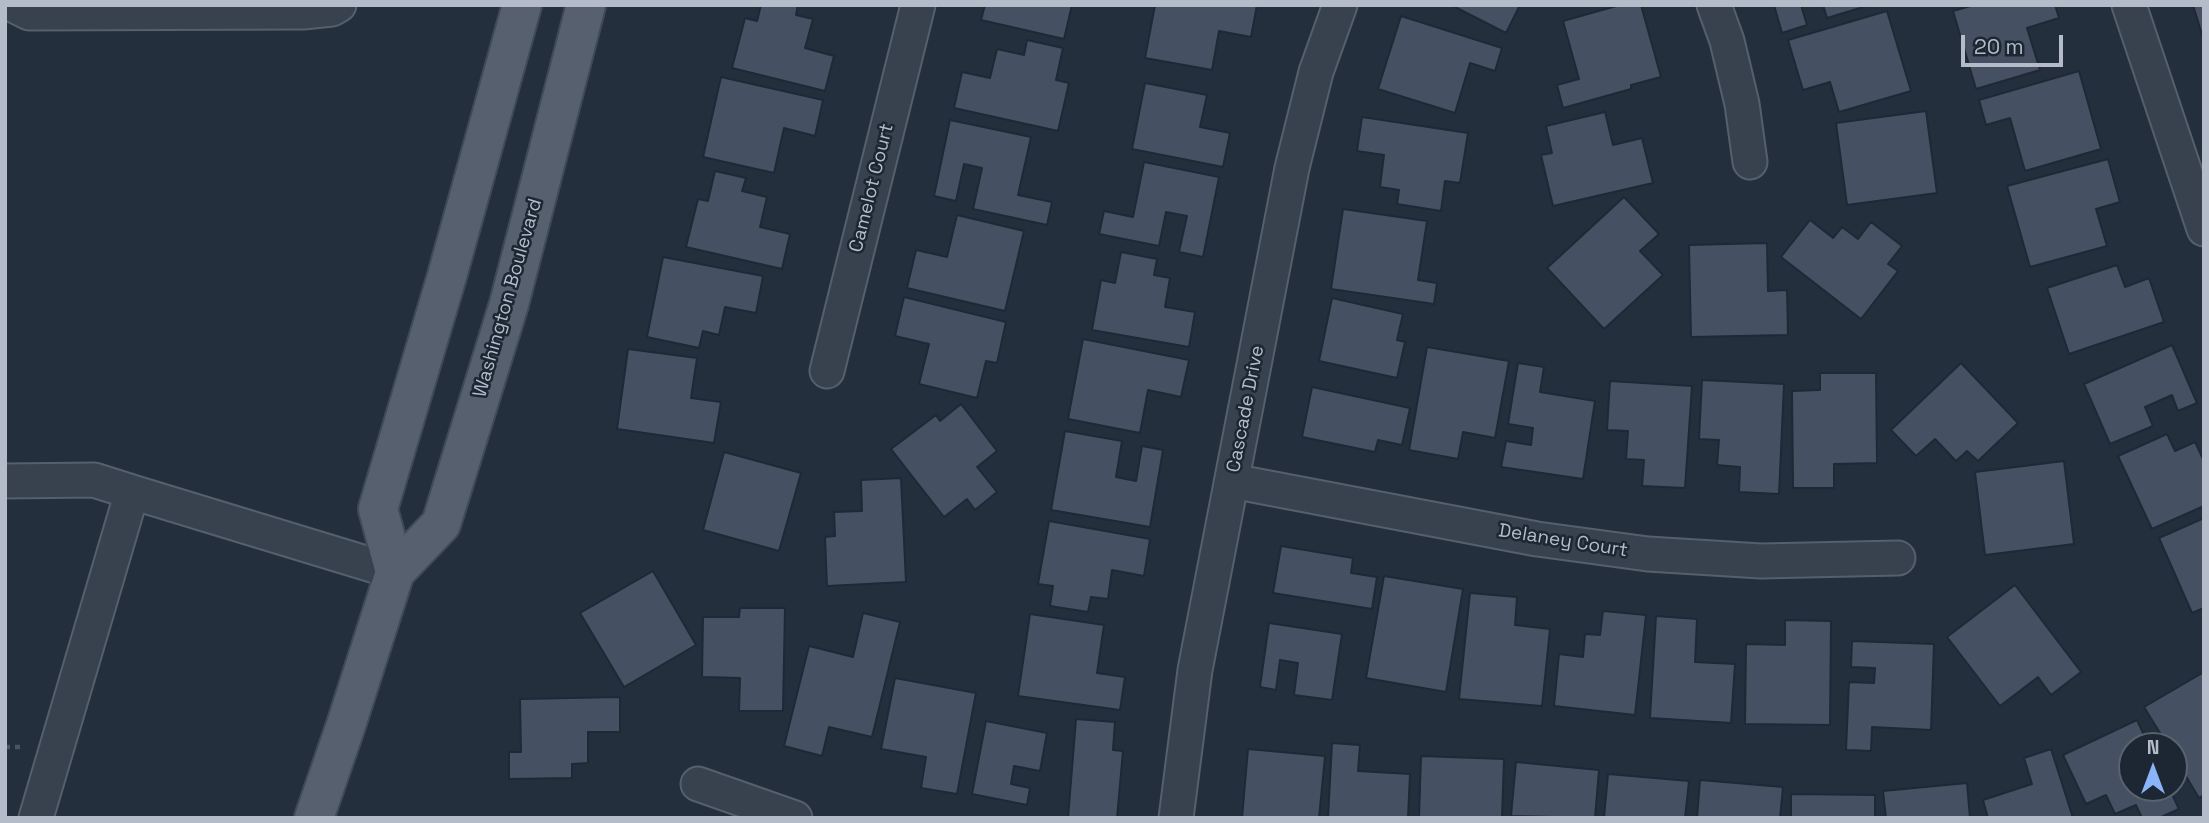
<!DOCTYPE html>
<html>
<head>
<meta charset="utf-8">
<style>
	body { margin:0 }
	#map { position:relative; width:2209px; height:823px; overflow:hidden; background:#242f3e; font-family:"Space Grotesk",sans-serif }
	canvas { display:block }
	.frame { position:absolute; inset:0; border:7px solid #b4bcc9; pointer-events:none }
	.north { position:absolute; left:2118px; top:732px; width:70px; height:70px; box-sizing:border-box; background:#1d2633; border:2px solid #59626f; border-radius:50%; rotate:0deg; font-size:19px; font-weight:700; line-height:28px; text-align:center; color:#b4bcc9 }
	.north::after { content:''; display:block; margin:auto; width:24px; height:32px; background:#8ab4f8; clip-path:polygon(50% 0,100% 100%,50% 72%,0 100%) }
	.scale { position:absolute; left:1961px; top:35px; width:102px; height:32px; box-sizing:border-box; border:4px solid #b4bcc9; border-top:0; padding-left:9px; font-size:21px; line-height:24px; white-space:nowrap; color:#b4bcc9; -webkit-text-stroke:5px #1d2633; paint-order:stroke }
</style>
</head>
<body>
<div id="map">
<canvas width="2209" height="823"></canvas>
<div class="frame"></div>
<div class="north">N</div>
<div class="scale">20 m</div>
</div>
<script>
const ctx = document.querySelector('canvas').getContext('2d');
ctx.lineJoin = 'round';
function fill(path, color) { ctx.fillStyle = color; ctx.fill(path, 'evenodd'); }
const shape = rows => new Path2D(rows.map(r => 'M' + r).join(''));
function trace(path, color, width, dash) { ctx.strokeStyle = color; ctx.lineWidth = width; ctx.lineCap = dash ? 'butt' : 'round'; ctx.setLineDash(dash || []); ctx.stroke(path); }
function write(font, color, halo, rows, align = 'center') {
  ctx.font = font + ' "Space Grotesk",sans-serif'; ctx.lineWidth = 5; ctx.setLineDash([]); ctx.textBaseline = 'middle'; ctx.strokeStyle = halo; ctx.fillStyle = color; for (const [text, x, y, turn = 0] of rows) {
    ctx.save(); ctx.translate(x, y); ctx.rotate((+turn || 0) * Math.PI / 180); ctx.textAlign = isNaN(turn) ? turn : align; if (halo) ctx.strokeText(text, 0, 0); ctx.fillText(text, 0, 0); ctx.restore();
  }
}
const building = shape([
	[761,5,798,5,796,15,813,19,805,48,834,56,825,91,732,68,745,18,757,21,761,5],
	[985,5,1072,5,1064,39,981,20,985,5],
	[1155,5,1257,5,1251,37,1219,31,1212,70,1145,58,1155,5],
	[1451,5,1520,5,1506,33,1451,5],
	[1620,5,1641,5,1661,77,1631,85,1631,89,1563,108,1557,85,1579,79,1563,21,1620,5],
	[1774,5,1801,5,1807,25,1782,33,1774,5],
	[1823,5,1870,5,1827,18,1823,5],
	[1974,5,2055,5,2059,18,2027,28,2040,70,1976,89,1953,11,1974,5],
	[2193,5,2204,5,2204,41,2193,5],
	[1887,11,1911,91,1839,112,1830,82,1803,90,1788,40,1887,11],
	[1401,16,1502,48,1495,71,1470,63,1455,113,1378,89,1401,16],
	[1027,40,1063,48,1056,80,1069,83,1058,131,954,108,962,72,990,78,997,49,1024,55,1027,40],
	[2079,71,2101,149,2025,171,2010,118,1986,125,1979,100,2079,71],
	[721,77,823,100,815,136,784,128,774,173,703,157,721,77],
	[1145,83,1207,95,1200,127,1230,133,1223,167,1132,149,1145,83],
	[1926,111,1937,193,1847,205,1836,123,1926,111],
	[1605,112,1613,145,1642,138,1653,183,1553,206,1541,155,1552,153,1546,126,1605,112],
	[1362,117,1468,133,1460,183,1445,181,1441,211,1397,204,1399,190,1380,187,1384,155,1357,151,1362,117],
	[950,120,1031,137,1018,195,1052,202,1047,225,973,209,982,168,964,164,956,201,934,196,950,120],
	[2108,159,2120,202,2096,209,2107,246,2030,267,2007,186,2108,159],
	[1144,162,1219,177,1203,257,1179,252,1187,216,1166,212,1159,246,1099,234,1104,211,1133,217,1144,162],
	[715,171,746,178,742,191,767,197,760,227,790,234,782,269,686,247,698,199,708,201,715,171],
	[1624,197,1659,234,1640,251,1663,275,1604,329,1547,268,1624,197],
	[1343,209,1427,221,1418,280,1437,283,1434,304,1331,289,1343,209],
	[957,215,1024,231,1005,311,907,288,916,250,947,257,957,215],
	[1810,220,1833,238,1842,227,1858,239,1871,222,1902,246,1888,264,1898,271,1861,319,1781,257,1810,220],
	[1767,243,1768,291,1787,290,1788,335,1691,337,1689,245,1767,243],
	[1121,252,1157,259,1154,275,1170,278,1165,307,1195,312,1189,347,1092,330,1101,280,1115,283,1121,252],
	[663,257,763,276,756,313,725,307,719,335,703,331,699,348,647,337,663,257],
	[2117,265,2125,287,2149,278,2164,322,2069,354,2047,288,2117,265],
	[904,297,1006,322,997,363,986,361,977,398,919,384,929,344,895,336,904,297],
	[1332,298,1403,314,1397,340,1405,342,1397,378,1319,361,1332,298],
	[1083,339,1189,360,1181,397,1148,390,1140,433,1068,419,1083,339],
	[2172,345,2197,403,2178,411,2172,395,2145,407,2153,426,2110,444,2084,384,2172,345],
	[1427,347,1509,361,1495,438,1463,432,1458,459,1409,450,1427,347],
	[628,349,697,358,691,398,721,402,714,443,617,429,628,349],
	[1518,363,1544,367,1540,392,1595,401,1583,479,1501,467,1506,441,1531,445,1533,428,1508,424,1518,363],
	[1961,363,2018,423,1978,461,1967,451,1956,461,1935,439,1916,456,1891,430,1961,363],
	[1820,373,1876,373,1877,463,1834,464,1834,488,1793,488,1792,391,1820,390,1820,373],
	[1702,380,1784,384,1779,494,1739,492,1740,467,1717,465,1719,440,1699,439,1702,380],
	[1610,381,1692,386,1685,488,1642,486,1644,460,1626,459,1628,431,1607,430,1610,381],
	[1312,387,1410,408,1402,445,1378,440,1375,452,1302,437,1312,387],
	[961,404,997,451,977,467,997,492,975,510,967,499,944,517,891,449,936,415,940,421,961,404],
	[1065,431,1122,441,1116,477,1136,481,1142,446,1163,450,1150,527,1051,510,1065,431],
	[2167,434,2175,451,2195,442,2204,461,2204,506,2152,529,2118,456,2167,434],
	[724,452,801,473,779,551,703,530,724,452],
	[2064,461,2074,544,1985,555,1975,472,2064,461],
	[901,478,906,582,827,586,825,537,835,536,834,512,862,511,861,480,901,478],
	[2204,518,2204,608,2192,613,2159,538,2204,518],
	[1049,521,1150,539,1144,576,1112,570,1108,599,1091,597,1088,612,1050,606,1053,586,1038,584,1049,521],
	[1281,546,1353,558,1351,573,1377,577,1372,609,1273,593,1281,546],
	[653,571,696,645,624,687,580,613,653,571],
	[1384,576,1463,589,1446,692,1366,678,1384,576],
	[2015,585,2081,672,2051,695,2038,677,2000,706,1947,637,2015,585],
	[1470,593,1517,597,1515,625,1550,629,1542,706,1459,699,1470,593],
	[740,608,785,608,783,711,739,711,740,678,702,677,703,617,739,617,740,608],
	[1603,611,1646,615,1635,715,1554,706,1559,654,1583,657,1585,634,1600,635,1603,611],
	[863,613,900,622,872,737,829,727,822,756,784,746,809,646,853,657,863,613],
	[1030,614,1104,625,1097,673,1125,677,1120,710,1018,696,1030,614],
	[1656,616,1697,619,1695,662,1735,664,1731,723,1650,718,1656,616],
	[1785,620,1831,621,1830,725,1745,724,1746,644,1785,645,1785,620],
	[1269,623,1342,634,1332,700,1294,695,1298,663,1280,660,1276,690,1260,687,1269,623],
	[1852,641,1934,644,1931,730,1872,727,1871,751,1846,750,1849,682,1874,683,1875,668,1851,667,1852,641],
	[2204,672,2204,795,2199,798,2174,756,2174,746,2168,746,2144,707,2204,672],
	[895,678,976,693,957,794,921,788,926,757,881,749,895,678],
	[620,697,620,732,588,732,588,763,572,764,572,778,509,779,509,752,521,752,520,699,620,697],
	[1076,719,1115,722,1113,750,1123,751,1117,818,1068,818,1076,719],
	[2137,720,2149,746,2132,746,2132,788,2169,788,2179,809,2159,818,2142,818,2136,805,2115,814,2106,795,2086,804,2063,755,2137,720],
	[986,721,1047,733,1040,771,1014,766,1011,784,1030,788,1027,805,972,794,986,721],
	[1332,743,1360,745,1358,771,1410,774,1408,818,1328,818,1332,743],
	[1248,749,1325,756,1319,818,1242,818,1248,749],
	[2051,749,2073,818,1988,818,1983,800,2032,784,2024,758,2051,749],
	[1421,756,1504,759,1502,818,1419,818,1421,756],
	[1516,762,1599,770,1595,818,1511,816,1516,762],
	[1608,774,1689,781,1685,818,1604,818,1608,774],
	[1700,780,1783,787,1780,818,1697,818,1700,780],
	[1967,783,1970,818,1886,818,1883,791,1967,783],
	[1791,794,1875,795,1875,818,1791,818,1791,794]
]);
fill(building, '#455162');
trace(building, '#1f2835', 2);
const minor = shape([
	[13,5,29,13,303,12,332,9,339,5],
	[1714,5,1727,41,1742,104,1750,162],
	[2129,5,2204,229],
	[827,371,918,5],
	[5,481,94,480,132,492],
	[1232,481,1537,539,1648,554,1761,561,1898,558],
	[698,784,795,818],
	[36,818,132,492,395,572],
	[1176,818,1195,670,1292,168,1316,72,1340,5]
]);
const major = shape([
	[395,572,378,509,447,276,522,5],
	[314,818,346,725,395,572,441,524,509,304,586,5]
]);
trace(minor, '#565f6c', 37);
trace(major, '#414a57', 42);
trace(shape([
	[5,747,24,747]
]), '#44595c', 4.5, [5, 5]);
trace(minor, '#38414e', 33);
trace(major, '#56606e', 38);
write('19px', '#b4bcc9', '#1d2633', [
	["Camelot Court",872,188,-76],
	["Washington Boulevard",508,298,-74],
	["Cascade Drive",1246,409,-79],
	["Delaney Court",1563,541,9]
]);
</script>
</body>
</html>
